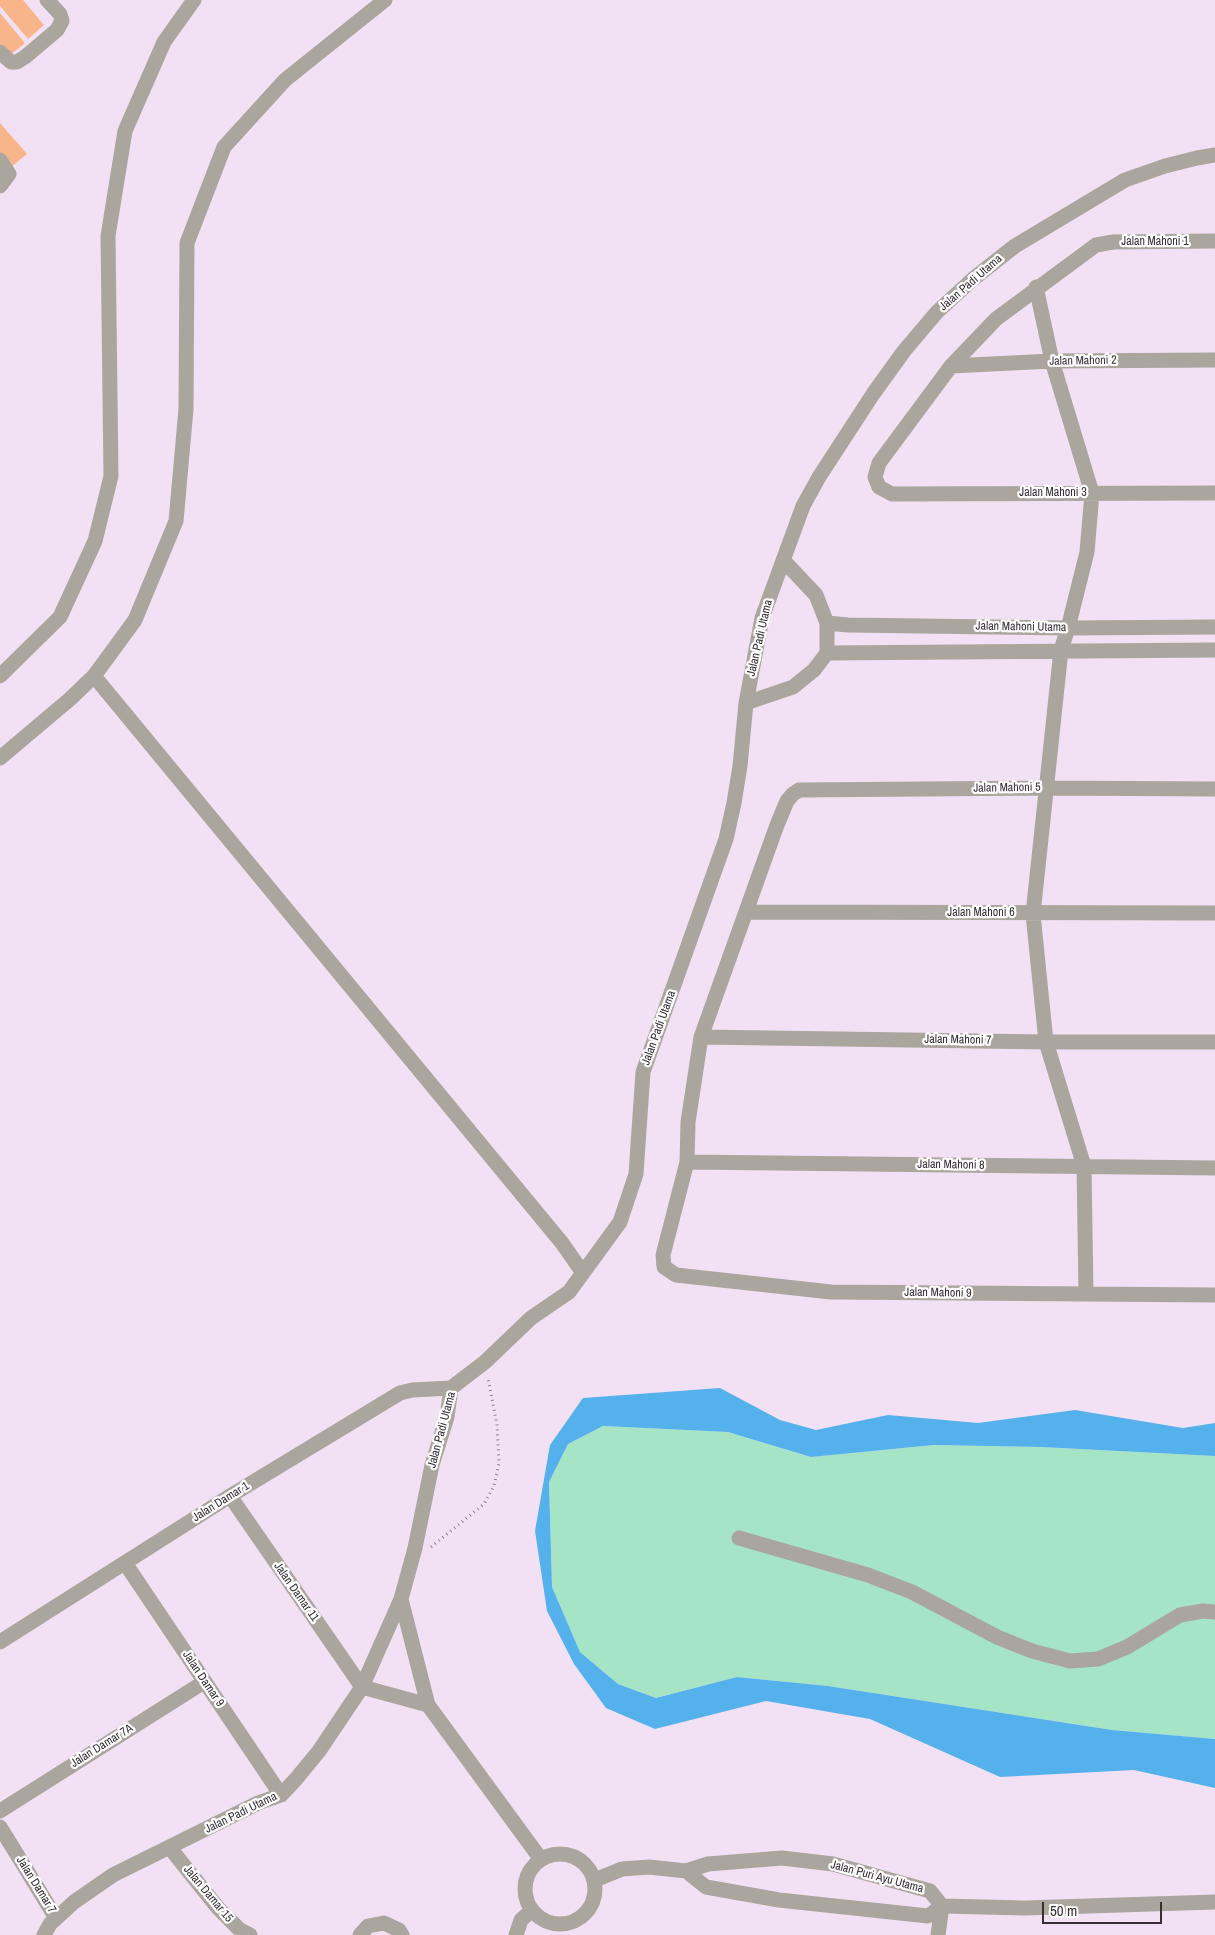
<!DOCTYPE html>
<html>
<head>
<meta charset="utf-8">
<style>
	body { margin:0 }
	#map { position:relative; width:1215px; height:1935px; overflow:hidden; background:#f2e1f4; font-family:"Archivo Narrow",sans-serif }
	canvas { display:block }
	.scale { position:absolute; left:1042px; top:1902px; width:120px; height:22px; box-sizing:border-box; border:2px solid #362f36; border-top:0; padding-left:6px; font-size:15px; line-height:18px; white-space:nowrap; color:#362f36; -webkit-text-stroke:4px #fff; paint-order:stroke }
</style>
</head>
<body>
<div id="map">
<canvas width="1215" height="1935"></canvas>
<div class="scale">50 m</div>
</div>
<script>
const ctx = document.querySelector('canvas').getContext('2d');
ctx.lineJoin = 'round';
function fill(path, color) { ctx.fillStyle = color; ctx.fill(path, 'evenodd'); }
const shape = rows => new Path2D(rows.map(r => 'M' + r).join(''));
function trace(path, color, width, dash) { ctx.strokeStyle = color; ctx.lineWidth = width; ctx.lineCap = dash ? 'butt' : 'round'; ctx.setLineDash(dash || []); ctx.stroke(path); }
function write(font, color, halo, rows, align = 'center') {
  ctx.font = font + ' "Archivo Narrow",sans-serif'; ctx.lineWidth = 4.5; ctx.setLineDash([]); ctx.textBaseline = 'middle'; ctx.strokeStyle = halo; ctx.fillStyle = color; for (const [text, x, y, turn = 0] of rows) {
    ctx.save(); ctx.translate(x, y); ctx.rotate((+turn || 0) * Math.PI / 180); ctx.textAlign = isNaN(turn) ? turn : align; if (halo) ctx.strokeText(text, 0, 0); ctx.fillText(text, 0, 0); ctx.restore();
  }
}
fill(shape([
	[603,1426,728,1432,811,1457,934,1445,1041,1447,1215,1456,1215,1739,1112,1730,828,1686,737,1677,656,1698,618,1684,580,1652,552,1587,549,1482,568,1444]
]), '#a5e5c6');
fill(shape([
	[720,1388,780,1420,816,1430,888,1415,978,1423,1075,1410,1183,1428,1215,1423,1215,1456,1041,1447,934,1445,811,1457,728,1432,603,1426,568,1444,549,1482,552,1587,580,1652,618,1684,656,1698,737,1677,828,1686,1112,1730,1215,1739,1215,1788,1134,1770,1000,1777,870,1719,766,1701,655,1729,606,1708,574,1664,547,1611,535,1531,550,1445,583,1398]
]), '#54b1eb');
fill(shape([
	[0,0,23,0,44,25,28,39,0,6],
	[0,13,25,43,9,56,0,46],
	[0,123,27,154,10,168,0,156]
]), '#f8b589');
trace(shape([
	[431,1547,484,1504,494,1486,499,1463,497,1425,488,1378]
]), '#8d818e', 3, [1, 4]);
trace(shape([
	[0,52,11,62,17,62,25,57,57,30,62,21,60,14,47,0],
	[0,160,9,174,0,186],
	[1215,241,1113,242,1096,245,996,319,951,366,879,463,875,477,879,487,892,494,1215,493],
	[1036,287,1052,361,1092,493,1087,552,1068,628,1061,650,1033,914,1046,1042,1084,1166,1086,1294],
	[951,366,1052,361,1215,360],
	[827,623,848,625,1068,628,1215,627],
	[827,653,1215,650],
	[0,676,60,617,95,541,111,476,108,236,125,131,164,42,194,0],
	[94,676,562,1243,583,1273],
	[746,703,793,687,814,670,827,653,827,623,816,595,783,560],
	[0,758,70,699,94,676,135,620,176,521,186,409,187,243,224,147,285,80,385,0],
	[1215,789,1045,788,799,790,793,794,787,801,777,825,701,1037,688,1122,687,1162,663,1255,664,1267,676,1275,831,1292,1215,1295],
	[747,912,1215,913],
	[701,1037,1046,1042,1215,1042],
	[687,1162,1215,1168],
	[230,1496,362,1687,428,1705],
	[739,1538,868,1575,912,1592,997,1637,1032,1651,1070,1661,1098,1659,1127,1647,1180,1615,1203,1611,1215,1612],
	[125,1563,281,1795],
	[401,1599,428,1705,540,1858],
	[0,1642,230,1496,400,1393,412,1390,451,1388],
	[0,1811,204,1682],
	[0,1827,56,1918],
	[170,1848,218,1908,240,1930,250,1935],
	'525 1889a35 35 0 1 1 70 0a35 35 0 1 1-70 0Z',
	[686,1871,706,1887,779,1900,928,1916,942,1906,1025,1908,1215,1902],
	[595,1880,622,1869,649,1867,686,1871,708,1864,782,1858,833,1864,930,1891,942,1906],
	[44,1935,50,1924,74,1902,113,1875,258,1803,281,1795,296,1779,319,1751,362,1687,401,1599,415,1548,432,1465,447,1417,451,1388,485,1362,531,1318,569,1292,620,1222,636,1174,643,1072,726,839,734,803,740,766,746,703,762,618,803,506,819,477,873,394,904,351,937,312,973,279,1015,246,1125,180,1165,166,1197,158,1215,155],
	[360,1935,368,1926,384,1923,399,1930,402,1935],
	[516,1935,521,1920,532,1910],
	[938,1935,942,1906]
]), '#aba69d', 15);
write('12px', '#362f36', '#fff', [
	["Jalan Mahoni 1",1155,242],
	["Jalan Padi Utama",971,283,-41],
	["Jalan Mahoni 2",1083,361,-1],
	["Jalan Mahoni 3",1053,493],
	["Jalan Mahoni Utama",1021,627,1],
	["Jalan Padi Utama",760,638,-77],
	["Jalan Mahoni 5",1007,788,-1],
	["Jalan Mahoni 6",981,913],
	["Jalan Padi Utama",659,1028,-70],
	["Jalan Mahoni 7",958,1040,1],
	["Jalan Mahoni 8",951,1165,1],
	["Jalan Mahoni 9",938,1293,1],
	["Jalan Padi Utama",442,1430,-75],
	["Jalan Damar 1",221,1502,-32],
	["Jalan Damar 11",296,1592,55],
	["Jalan Damar 9",203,1679,56],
	["Jalan Damar 7A",102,1746,-32],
	["Jalan Padi Utama",241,1813,-26],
	["Jalan Puri Ayu Utama",877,1877,15],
	["Jalan Damar 7",36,1885,58],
	["Jalan Damar 15",208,1894,50]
]);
</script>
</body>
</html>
